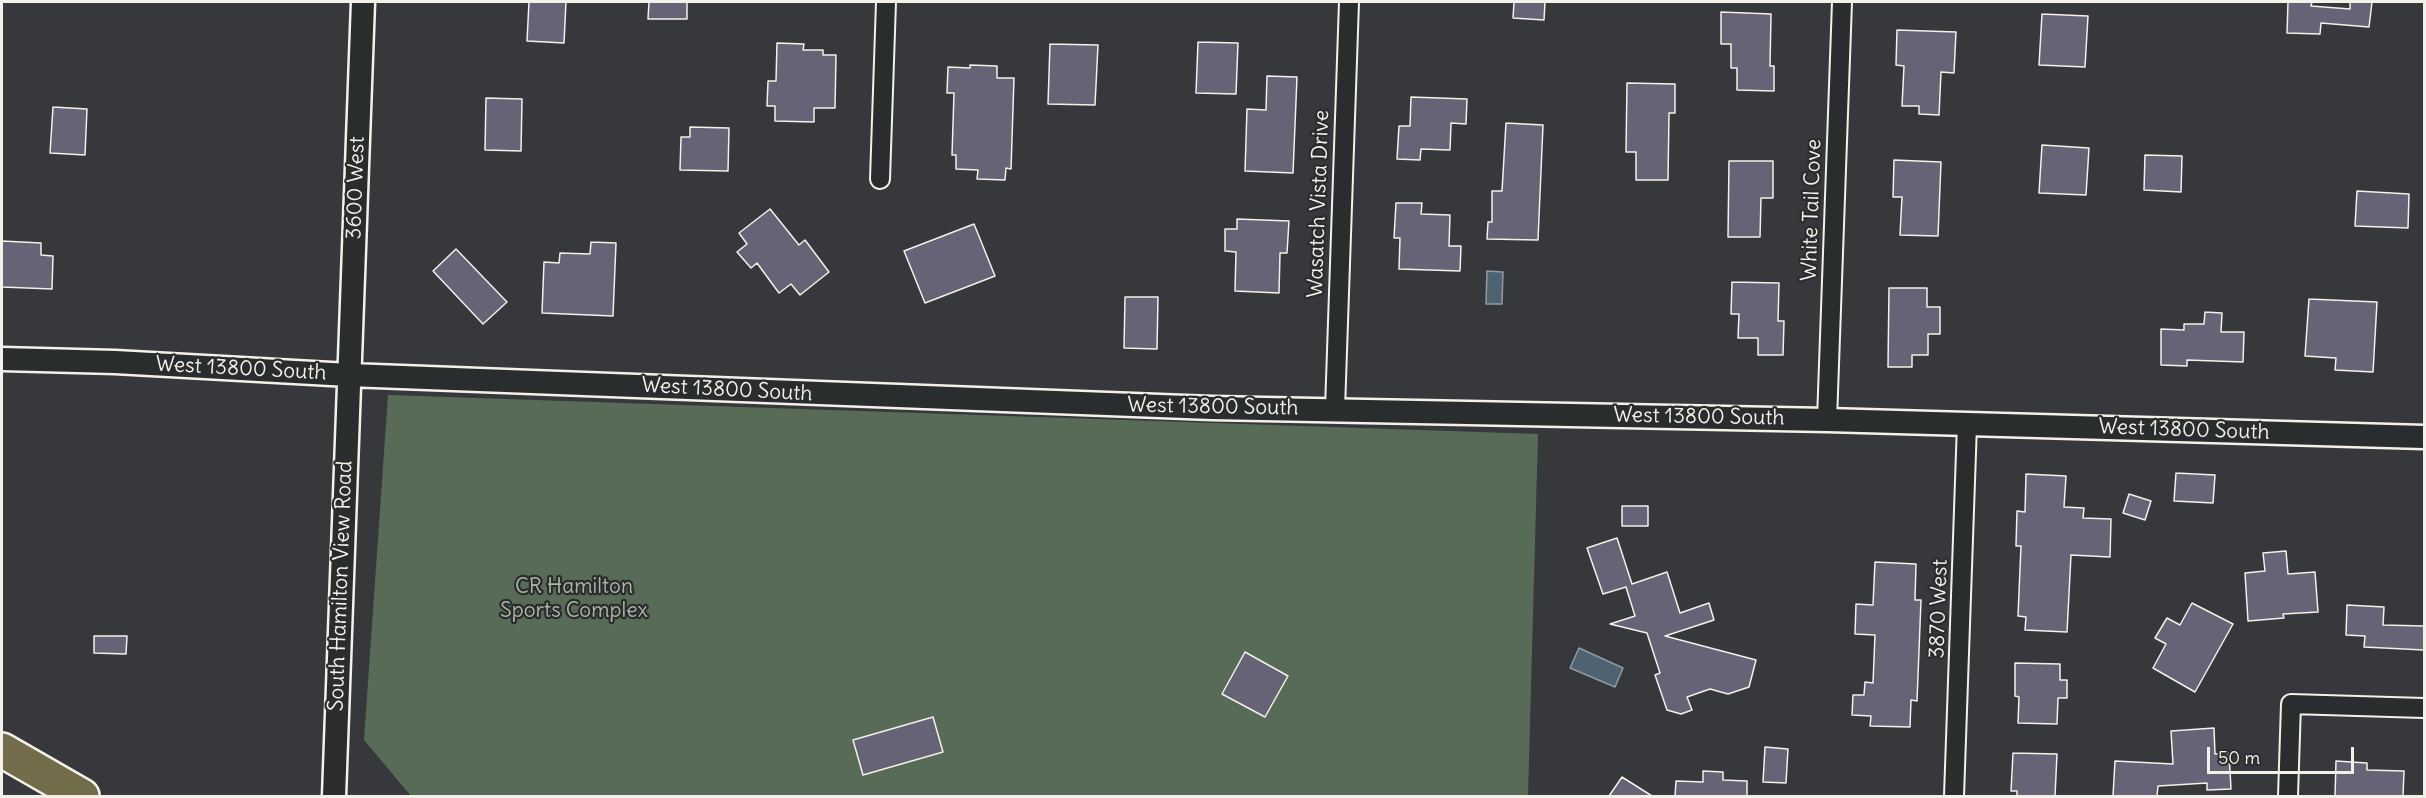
<!DOCTYPE html>
<html>
<head>
<meta charset="utf-8">
<style>
	body { margin:0 }
	#map { position:relative; width:2426px; height:798px; overflow:hidden; background:#36383c; font-family:Delius,sans-serif }
	canvas { display:block }
	.frame { position:absolute; inset:0; border:3px solid #f4f1e8; pointer-events:none }
	.scale { position:absolute; left:2207px; top:747px; width:147px; height:27px; box-sizing:border-box; border:3px solid #f4f1e8; border-top:0; padding-left:8px; font-size:18px; line-height:21px; white-space:nowrap; color:#f4f1e8; -webkit-text-stroke:4px #2a2d2e; paint-order:stroke }
</style>
</head>
<body>
<div id="map">
<canvas width="2426" height="798"></canvas>
<div class="frame"></div>
<div class="scale">50 m</div>
</div>
<script>
const ctx = document.querySelector('canvas').getContext('2d');
ctx.lineJoin = 'round';
function fill(path, color) { ctx.fillStyle = color; ctx.fill(path, 'evenodd'); }
const shape = rows => new Path2D(rows.map(r => 'M' + r).join(''));
function trace(path, color, width, dash) { ctx.strokeStyle = color; ctx.lineWidth = width; ctx.lineCap = dash ? 'butt' : 'round'; ctx.setLineDash(dash || []); ctx.stroke(path); }
function write(font, color, halo, rows, align = 'center') {
  ctx.font = font + ' Delius,sans-serif'; ctx.lineWidth = 4.5; ctx.setLineDash([]); ctx.textBaseline = 'middle'; ctx.strokeStyle = halo; ctx.fillStyle = color; for (const [text, x, y, turn = 0] of rows) {
    ctx.save(); ctx.translate(x, y); ctx.rotate((+turn || 0) * Math.PI / 180); ctx.textAlign = isNaN(turn) ? turn : align; if (halo) ctx.strokeText(text, 0, 0); ctx.fillText(text, 0, 0); ctx.restore();
  }
}
fill(shape([
	[388,395,1538,434,1528,796,411,796,364,740]
]), '#586b56');
const water = shape([
	[1487,271,1503,272,1502,304,1486,304,1487,271],
	[1579,648,1623,668,1615,687,1570,668,1579,648]
]);
fill(water, '#4e6271');
trace(water, '#909ba1', 1.5);
const building = shape([
	[529,2,566,2,564,43,527,41,529,2],
	[649,2,687,2,687,19,648,19,649,2],
	[1514,2,1545,2,1544,20,1513,18,1514,2],
	[2288,2,2312,2,2311,6,2350,9,2350,2,2372,2,2369,27,2321,23,2320,34,2287,33,2288,2],
	[1721,12,1771,14,1770,66,1774,66,1774,91,1737,90,1737,68,1731,68,1731,44,1721,44,1721,12],
	[2042,14,2088,16,2085,67,2039,65,2042,14],
	[1897,30,1956,32,1954,73,1941,72,1939,115,1919,114,1919,106,1902,106,1904,66,1896,65,1897,30],
	[1198,42,1238,43,1236,94,1196,93,1198,42],
	[777,43,804,44,803,50,823,50,823,55,836,55,835,108,814,108,814,122,775,121,775,106,767,106,768,81,776,81,777,43],
	[1050,44,1098,45,1095,105,1048,104,1050,44],
	[970,65,997,66,997,78,1014,78,1011,169,1006,168,1005,180,977,179,978,170,956,169,956,155,952,155,954,93,947,93,948,67,970,68,970,65],
	[1267,76,1297,77,1293,173,1245,171,1247,109,1266,110,1267,76],
	[1627,83,1675,84,1675,113,1669,113,1668,180,1636,180,1636,152,1626,152,1627,83],
	[1411,97,1467,99,1466,124,1451,123,1450,150,1421,149,1420,160,1397,159,1399,126,1410,126,1411,97],
	[486,98,522,99,521,151,485,150,486,98],
	[53,107,87,109,85,155,50,153,53,107],
	[1506,123,1543,125,1538,240,1487,239,1488,222,1492,222,1492,191,1502,191,1506,123],
	[690,127,729,128,728,171,680,170,681,137,690,137,690,127],
	[2042,145,2089,148,2086,195,2039,193,2042,145],
	[2145,155,2182,156,2181,192,2144,190,2145,155],
	[1894,160,1941,162,1938,236,1900,235,1902,197,1893,197,1894,160],
	[1729,161,1773,161,1773,198,1761,198,1760,237,1728,237,1729,161],
	[2357,191,2409,194,2408,228,2355,226,2357,191],
	[1396,203,1422,203,1421,214,1450,215,1449,246,1461,246,1460,271,1399,269,1400,238,1394,238,1396,203],
	[770,209,799,245,805,240,829,272,800,295,791,284,779,293,757,263,751,268,737,252,747,244,739,233,770,209],
	[1237,219,1289,221,1287,253,1280,253,1279,293,1235,291,1236,252,1225,251,1225,229,1237,229,1237,219],
	[974,224,995,276,925,303,904,251,974,224],
	[2,241,41,243,41,255,53,256,52,289,2,287,2,241],
	[591,242,616,243,613,316,542,313,544,262,559,263,560,253,590,254,591,242],
	[456,249,507,302,483,324,433,271,456,249],
	[1732,282,1779,283,1778,321,1784,321,1783,355,1758,355,1758,338,1738,338,1739,314,1731,314,1732,282],
	[1889,288,1927,288,1927,307,1940,307,1940,334,1928,334,1928,355,1912,355,1912,367,1888,367,1889,288],
	[1125,297,1158,297,1157,349,1124,348,1125,297],
	[2309,299,2377,302,2373,372,2335,370,2336,358,2305,356,2309,299],
	[2205,312,2222,313,2221,332,2244,332,2243,362,2187,360,2187,366,2161,365,2161,329,2184,330,2184,324,2204,324,2205,312],
	[2176,473,2215,475,2213,503,2174,501,2176,473],
	[2026,474,2066,476,2064,507,2084,508,2083,518,2111,519,2110,557,2071,555,2067,632,2025,630,2026,617,2018,616,2021,546,2016,546,2017,511,2025,512,2026,474],
	[2129,494,2151,501,2145,520,2123,513,2129,494],
	[1622,506,1648,506,1648,526,1622,526,1622,506],
	[1617,538,1632,584,1667,572,1680,613,1709,603,1714,620,1665,636,1756,660,1749,687,1728,694,1710,689,1687,697,1692,710,1681,714,1667,710,1655,675,1660,673,1647,633,1610,624,1635,616,1626,587,1603,594,1587,548,1617,538],
	[2286,551,2288,574,2315,572,2318,612,2283,614,2284,618,2248,621,2245,573,2265,571,2263,553,2286,551],
	[1875,562,1916,564,1915,600,1921,600,1917,701,1911,700,1910,727,1870,726,1871,716,1852,715,1853,695,1864,695,1865,682,1873,683,1875,635,1855,634,1856,604,1873,605,1875,562],
	[2192,603,2233,624,2195,692,2153,668,2166,644,2155,638,2167,618,2180,625,2192,603],
	[2347,605,2384,607,2383,625,2424,626,2424,650,2364,647,2365,636,2346,635,2347,605],
	[94,636,127,636,126,654,94,653,94,636],
	[1245,652,1288,676,1265,717,1222,694,1245,652],
	[2015,663,2060,664,2060,680,2067,680,2067,698,2058,698,2057,724,2018,723,2019,697,2015,696,2015,663],
	[933,717,943,752,863,775,853,740,933,717],
	[2214,728,2215,754,2229,753,2231,789,2207,790,2207,783,2158,786,2157,796,2113,796,2115,761,2173,764,2171,731,2214,728],
	[1765,747,1788,749,1786,783,1763,782,1765,747],
	[2013,753,2057,754,2055,796,2017,796,2017,791,2011,791,2013,753],
	[2336,761,2367,763,2367,770,2404,771,2403,796,2335,796,2336,761],
	[1703,771,1723,772,1723,780,1747,781,1747,796,1675,796,1676,781,1703,782,1703,771],
	[1622,777,1652,796,1609,796,1622,777]
]);
fill(building, '#656375');
trace(building, '#f4f1e8', 1.5);
const minor = shape([
	[880,179,886,2],
	[1335,409,1349,2],
	[1827,420,1842,2],
	[1954,796,1967,424],
	[2288,796,2291,704,2424,708]
]);
const tertiary = shape([
	[2,359,115,362,349,375,1212,408,1827,420,2424,437],
	[334,796,363,2]
]);
const motorway = shape([
	[2,750,82,796]
]);
trace(minor, '#f4f1e8', 22);
trace(tertiary, '#f4f1e8', 27);
trace(motorway, '#f4f1e8', 38);
trace(minor, '#2a2d2e', 18);
trace(tertiary, '#2a2d2e', 22);
trace(motorway, '#726c4b', 33);
write('21px', '#f4f1e8', '#2a2d2e', [
	["3600 West",356,188,-88],
	["Wasatch Vista Drive",1319,204,-88],
	["White Tail Cove",1812,210,-88],
	["West 13800 South",241,369,3],
	["West 13800 South",727,390,3],
	["West 13800 South",1213,407,1],
	["West 13800 South",1699,417,1],
	["West 13800 South",2184,430,2],
	["South Hamilton View Road",341,586,-88],
	["3870 West",1939,609,-88]
]);
write('21px', '#aeb5a6', '#2a2d2e', [
	["CR Hamilton",574,587],
	["Sports Complex",574,611]
]);
</script>
</body>
</html>
